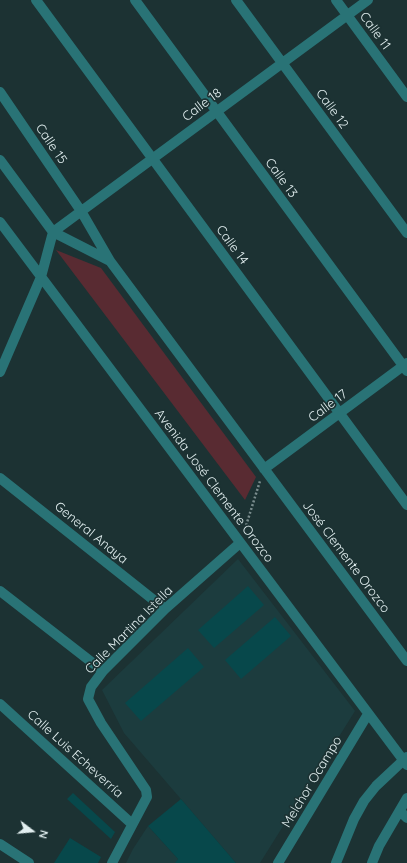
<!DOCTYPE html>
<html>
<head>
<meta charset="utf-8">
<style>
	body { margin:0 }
	#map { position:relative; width:407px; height:863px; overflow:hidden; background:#1c3233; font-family:Quicksand,sans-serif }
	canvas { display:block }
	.north { position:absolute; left:12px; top:811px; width:40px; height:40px; -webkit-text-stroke:3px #1c3233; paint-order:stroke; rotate:106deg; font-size:11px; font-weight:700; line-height:16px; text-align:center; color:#e2eff0 }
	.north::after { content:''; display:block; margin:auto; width:14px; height:18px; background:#e2eff0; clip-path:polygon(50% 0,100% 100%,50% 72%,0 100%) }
</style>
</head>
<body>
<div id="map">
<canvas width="407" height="863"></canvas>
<div class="north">N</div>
</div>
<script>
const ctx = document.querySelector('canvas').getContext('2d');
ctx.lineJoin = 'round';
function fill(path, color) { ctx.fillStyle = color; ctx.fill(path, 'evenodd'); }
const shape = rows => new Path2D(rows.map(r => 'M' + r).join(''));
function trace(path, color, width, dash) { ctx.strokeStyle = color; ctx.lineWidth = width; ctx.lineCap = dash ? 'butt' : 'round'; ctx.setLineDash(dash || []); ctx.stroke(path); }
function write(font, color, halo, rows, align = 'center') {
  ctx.font = font + ' Quicksand,sans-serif'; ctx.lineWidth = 3.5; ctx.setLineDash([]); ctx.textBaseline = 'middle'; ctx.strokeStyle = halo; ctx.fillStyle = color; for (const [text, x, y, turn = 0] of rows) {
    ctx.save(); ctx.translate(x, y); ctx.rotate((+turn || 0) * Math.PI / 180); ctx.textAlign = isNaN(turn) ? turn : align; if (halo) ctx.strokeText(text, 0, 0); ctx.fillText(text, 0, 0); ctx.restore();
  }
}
fill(shape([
	[238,559,355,711,260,863,236,863,124,733,102,690],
	[148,826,178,859,176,863,126,863,133,849]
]), '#1c3c3e');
fill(shape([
	[56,250,101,268,256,477,245,500]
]), '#592b32');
fill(shape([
	[248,586,264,605,214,648,198,630],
	[275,617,291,636,241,679,225,660],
	[188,648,204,667,141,721,125,703],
	[73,793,115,832,111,839,67,799],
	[181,799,236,863,175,863,178,859,148,826],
	[70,838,101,857,98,863,54,863]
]), '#07484b');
trace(shape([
	[245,529,260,481]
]), '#7a8c8d', 2.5, [2, 2]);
trace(shape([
	[36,0,407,505],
	[135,0,407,371],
	[236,0,407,233],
	[336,0,407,97],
	[0,92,81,211,110,261],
	[0,160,53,232,110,261,407,661],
	[0,222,407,765],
	[0,372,41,277,53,232,368,0],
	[264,469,407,363],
	[0,478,165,609],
	[0,591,103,671],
	[0,704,132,824],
	[400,811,407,818],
	[0,844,29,863],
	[112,863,147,797,146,790,101,723,88,699,91,687,103,671,165,609,240,543],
	[278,863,368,714],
	[336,863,354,819,364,801,376,786,407,757],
	[372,863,379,846,407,798]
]), '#297376', 10);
write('13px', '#e2eff0', '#1c3233', [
	["Calle 11",375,31,54],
	["Calle 18",202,105,-37],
	["Calle 12",332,109,54],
	["Calle 15",51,144,56],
	["Calle 13",281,178,54],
	["Calle 14",232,245,54],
	["Calle 17",328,406,-37],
	["Avenida José Clemente Orozco",214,486,53],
	["General Anaya",91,533,39],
	["José Clemente Orozco",346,557,53],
	["Calle Martina Istella",129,630,-45],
	["Calle Luis Echeverría",75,754,42],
	["Melchor Ocampo",312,782,-59]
]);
</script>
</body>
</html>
